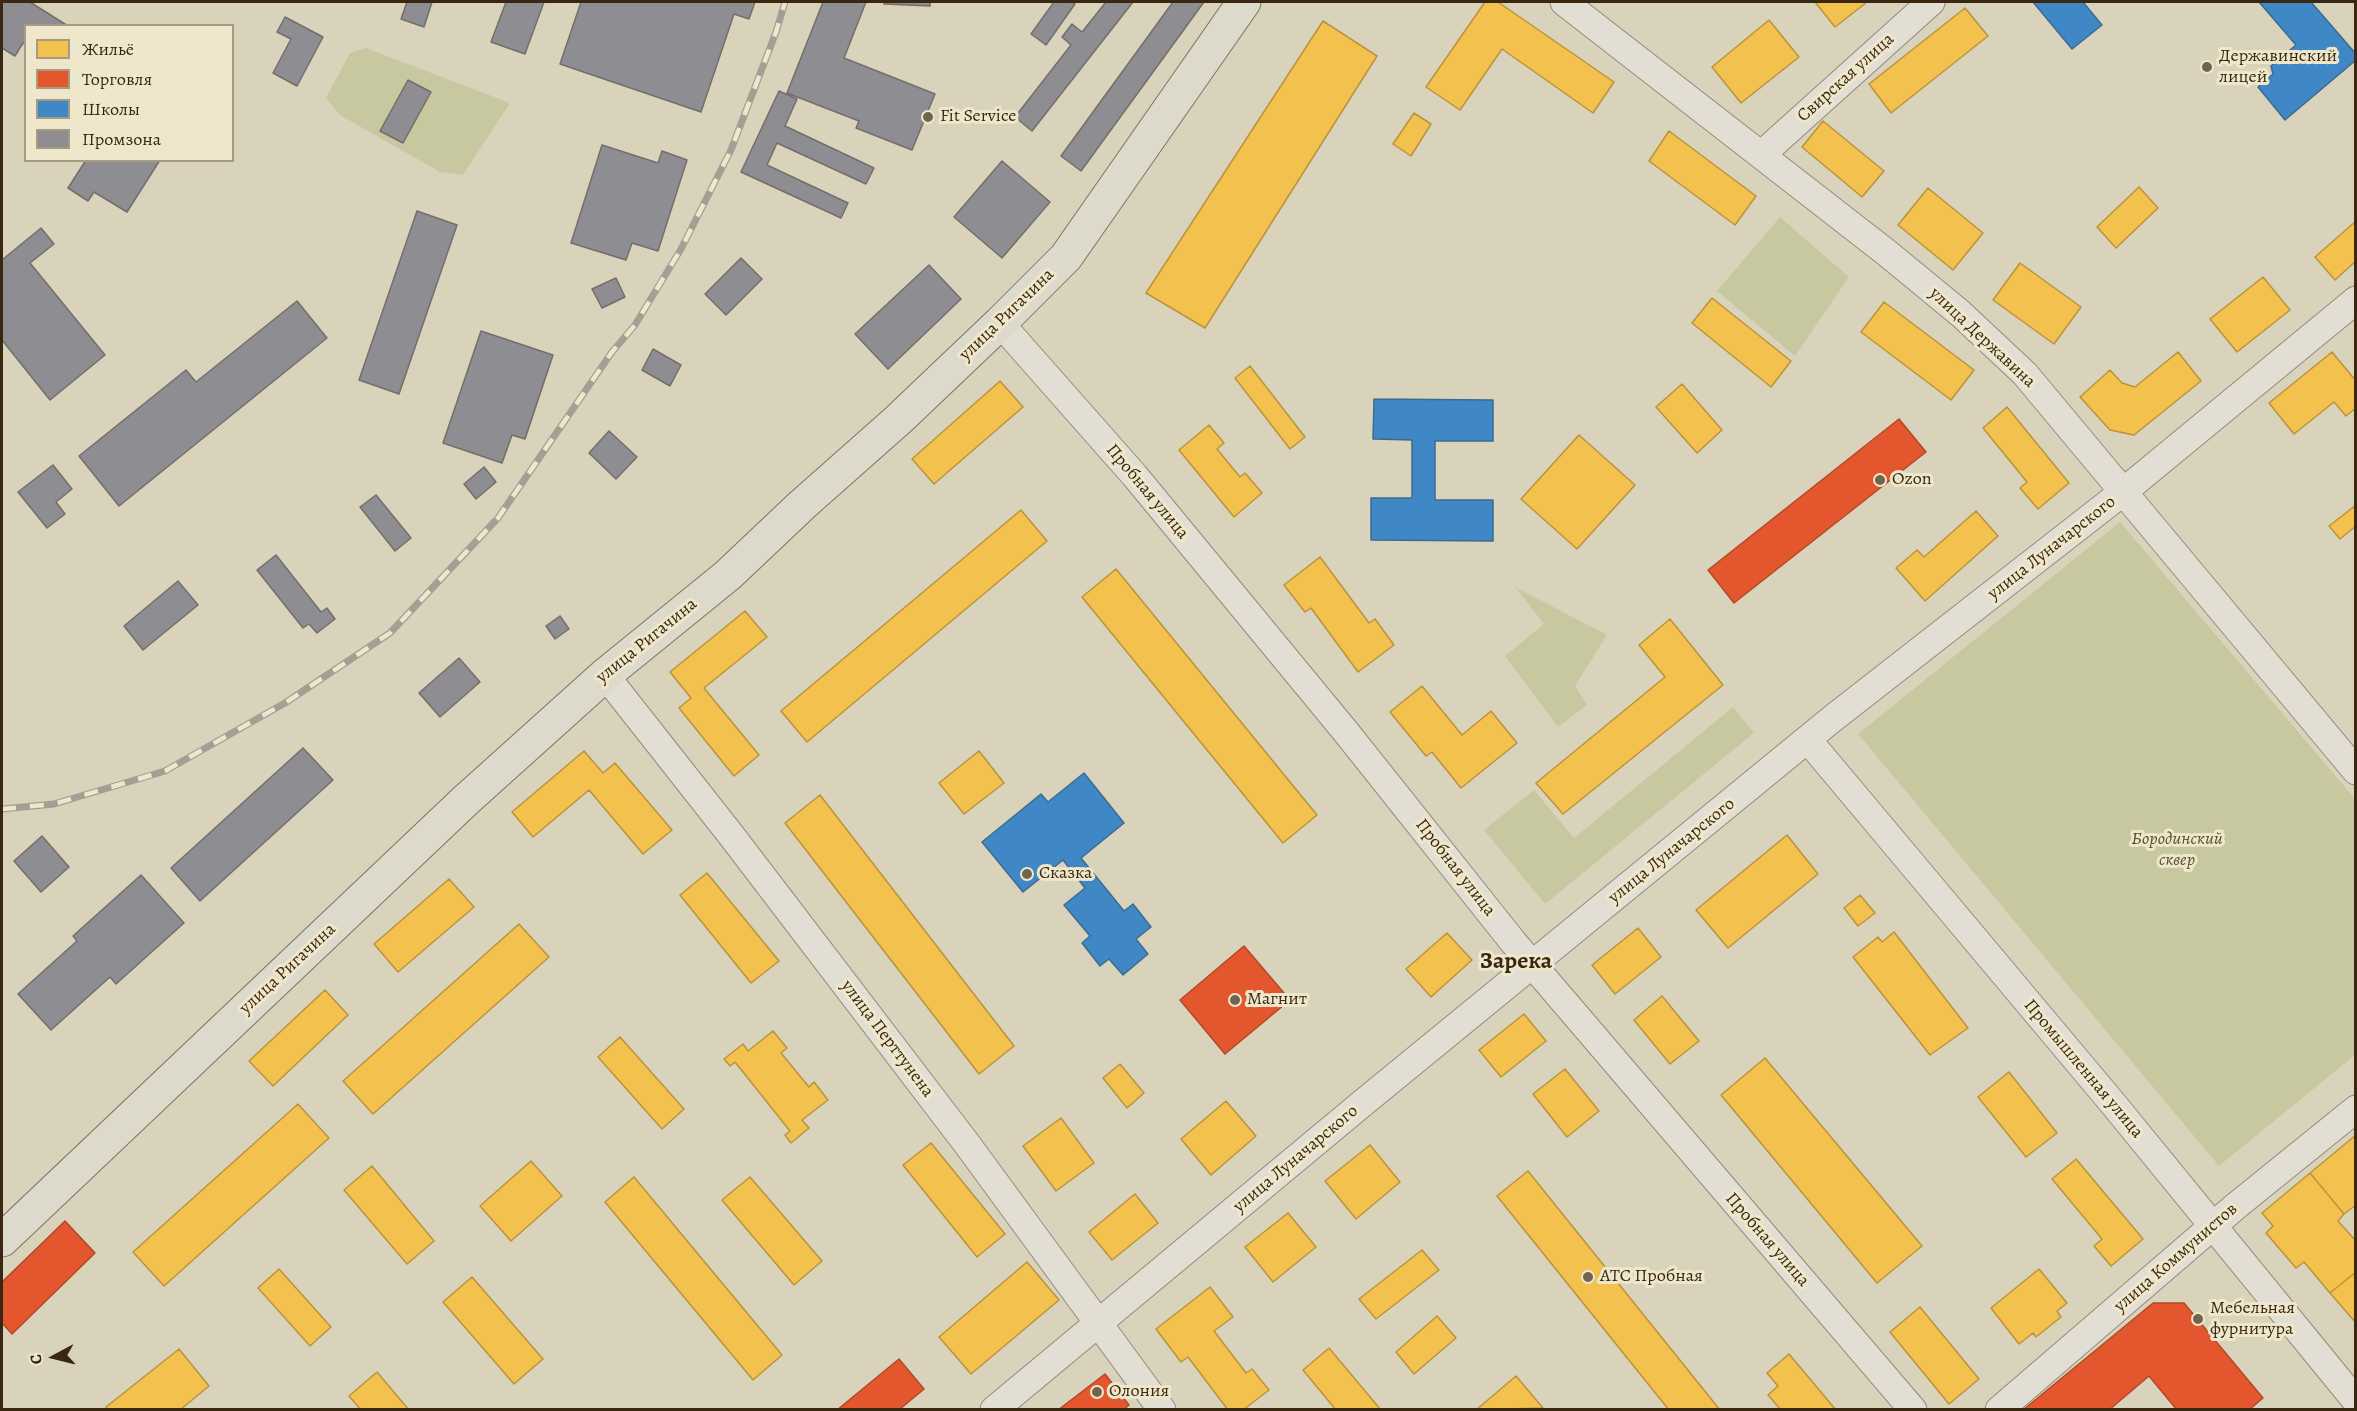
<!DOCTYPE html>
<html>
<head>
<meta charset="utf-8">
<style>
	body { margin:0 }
	#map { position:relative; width:2357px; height:1411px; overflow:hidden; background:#dad3bc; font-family:Alegreya,serif }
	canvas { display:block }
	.frame { position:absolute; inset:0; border:3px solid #392711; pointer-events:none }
	.legend { position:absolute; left:24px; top:24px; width:210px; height:138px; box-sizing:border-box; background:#efe7cb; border:2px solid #a69a81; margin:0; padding:8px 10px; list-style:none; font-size:18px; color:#392711 }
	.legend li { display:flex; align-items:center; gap:12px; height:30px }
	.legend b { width:30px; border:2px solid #a69a81 }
	.north { position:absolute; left:24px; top:1327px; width:60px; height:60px; -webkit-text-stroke:4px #efe7cb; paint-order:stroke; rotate:263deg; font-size:16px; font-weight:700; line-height:24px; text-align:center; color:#392711 }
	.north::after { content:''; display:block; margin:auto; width:21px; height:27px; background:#392711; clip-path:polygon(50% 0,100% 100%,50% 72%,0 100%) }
</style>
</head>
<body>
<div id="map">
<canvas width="2357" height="1411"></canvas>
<div class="frame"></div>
<ul class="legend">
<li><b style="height:16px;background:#f2c14e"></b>Жильё</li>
<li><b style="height:16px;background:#e4572e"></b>Торговля</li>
<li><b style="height:16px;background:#3f88c5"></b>Школы</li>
<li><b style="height:16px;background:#8d8d92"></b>Промзона</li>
</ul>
<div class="north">С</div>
</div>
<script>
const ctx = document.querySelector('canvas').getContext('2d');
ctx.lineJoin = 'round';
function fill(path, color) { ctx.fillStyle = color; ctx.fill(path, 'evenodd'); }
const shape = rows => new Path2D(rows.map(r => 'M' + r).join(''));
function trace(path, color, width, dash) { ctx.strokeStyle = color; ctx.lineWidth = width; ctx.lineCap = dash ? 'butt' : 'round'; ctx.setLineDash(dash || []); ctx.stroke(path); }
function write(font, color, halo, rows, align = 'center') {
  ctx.font = font + ' Alegreya,serif'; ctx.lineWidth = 6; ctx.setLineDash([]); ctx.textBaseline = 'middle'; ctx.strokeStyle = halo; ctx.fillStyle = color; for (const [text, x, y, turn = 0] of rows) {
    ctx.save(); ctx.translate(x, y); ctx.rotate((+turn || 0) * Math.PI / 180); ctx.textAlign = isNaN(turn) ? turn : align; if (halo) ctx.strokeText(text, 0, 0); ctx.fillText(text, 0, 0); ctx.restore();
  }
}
fill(shape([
	[366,48,510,103,463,175,440,172,340,115,326,98,350,53],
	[1780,217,1849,277,1795,356,1717,291],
	[2120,522,2355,799,2355,1055,2219,1166,1858,734],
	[1515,587,1607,635,1575,686,1587,705,1558,727,1505,656,1544,624],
	[1733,707,1754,733,1545,904,1484,830,1534,790,1574,838]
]), '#c7c8a0');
const homes = shape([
	[1485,2,1498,2,1614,82,1593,113,1502,49,1460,110,1426,87,1485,2],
	[1815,2,1867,2,1835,27,1815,2],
	[1965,8,1988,36,1891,113,1869,84,1965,8],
	[1769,20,1799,57,1741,103,1712,67,1769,20],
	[1323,21,1377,56,1205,328,1146,293,1323,21],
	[1414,113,1431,124,1411,156,1393,144,1414,113],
	[1823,121,1884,171,1862,197,1802,147,1823,121],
	[1669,131,1756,196,1735,225,1649,161,1669,131],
	[2139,187,2158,208,2116,248,2097,227,2139,187],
	[1928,188,1983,233,1953,270,1898,225,1928,188],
	[2356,221,2356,261,2335,280,2315,257,2356,221],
	[2020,263,2081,307,2054,344,1993,300,2020,263],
	[2263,277,2290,310,2237,352,2210,319,2263,277],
	[1712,298,1791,361,1771,387,1692,323,1712,298],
	[1884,302,1974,370,1951,400,1861,332,1884,302],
	[2178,352,2201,381,2134,435,2110,430,2080,397,2110,370,2122,383,2135,387,2178,352],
	[2332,352,2356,381,2356,408,2346,416,2334,402,2294,434,2269,403,2332,352],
	[1250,366,1305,437,1290,449,1235,378,1250,366],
	[1000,381,1023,407,934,484,912,459,1000,381],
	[1682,384,1722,430,1697,453,1656,407,1682,384],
	[2007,407,2069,483,2038,509,2020,488,2027,482,1983,428,2007,407],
	[1209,425,1224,443,1217,449,1240,477,1245,473,1262,493,1234,517,1179,450,1209,425],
	[1579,435,1635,485,1577,549,1521,499,1579,435],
	[2356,505,2356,526,2340,539,2329,526,2356,505],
	[1021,510,1047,541,807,742,781,711,1021,510],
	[1976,511,1998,536,1925,601,1896,568,1917,550,1924,557,1976,511],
	[1320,557,1369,623,1375,619,1394,645,1358,672,1311,608,1305,612,1284,585,1320,557],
	[1116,569,1317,815,1283,843,1082,597,1116,569],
	[745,611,767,637,704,688,759,755,734,776,679,708,691,698,670,672,745,611],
	[1670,619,1723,685,1563,814,1536,783,1665,677,1639,645,1670,619],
	[1422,686,1462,735,1491,711,1517,743,1461,788,1432,752,1426,756,1390,712,1422,686],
	[584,751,603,773,615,763,672,830,643,854,589,790,533,837,512,812,584,751],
	[979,751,1004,783,964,814,939,783,979,751],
	[820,795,1014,1046,979,1074,785,823,820,795],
	[1787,835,1818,874,1728,948,1696,910,1787,835],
	[707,873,779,961,751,983,680,895,707,873],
	[449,879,474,907,398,972,374,944,449,879],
	[1860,895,1875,913,1858,926,1844,908,1860,895],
	[519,924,549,957,373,1114,343,1081,519,924],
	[1638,928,1661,957,1615,994,1592,965,1638,928],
	[1894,932,1968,1028,1930,1055,1853,957,1878,937,1882,942,1894,932],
	[1447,933,1472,960,1431,997,1406,969,1447,933],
	[325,990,348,1015,273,1086,249,1061,325,990],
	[1662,996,1699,1041,1670,1064,1634,1020,1662,996],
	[1524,1014,1546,1041,1501,1077,1479,1050,1524,1014],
	[773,1031,787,1048,781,1053,809,1087,814,1082,828,1100,802,1120,809,1128,791,1143,785,1135,790,1131,735,1062,730,1066,724,1059,743,1044,748,1051,773,1031],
	[620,1037,684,1109,662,1129,598,1057,620,1037],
	[1765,1058,1922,1246,1877,1283,1721,1095,1765,1058],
	[1120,1064,1144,1093,1127,1108,1103,1078,1120,1064],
	[1565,1069,1599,1111,1567,1137,1533,1094,1565,1069],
	[2009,1072,2057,1133,2026,1157,1978,1097,2009,1072],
	[1226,1101,1256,1136,1211,1175,1181,1139,1226,1101],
	[298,1104,329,1138,164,1286,133,1252,298,1104],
	[1061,1118,1094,1163,1056,1191,1023,1146,1061,1118],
	[2356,1135,2356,1205,2344,1214,2310,1173,2356,1135],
	[931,1143,1005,1234,977,1257,903,1165,931,1143],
	[1370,1145,1400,1182,1356,1219,1325,1181,1370,1145],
	[2076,1159,2143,1239,2111,1266,2094,1246,2102,1239,2052,1179,2076,1159],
	[531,1161,562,1196,511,1241,480,1206,531,1161],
	[372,1166,434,1241,407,1264,344,1190,372,1166],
	[1528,1171,1720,1410,1669,1410,1579,1298,1497,1196,1528,1171],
	[2310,1173,2344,1214,2338,1221,2356,1241,2356,1272,2330,1293,2304,1262,2296,1268,2266,1233,2273,1226,2262,1213,2310,1173],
	[634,1177,782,1355,753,1380,605,1202,634,1177],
	[750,1177,822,1261,794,1285,722,1200,750,1177],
	[1135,1194,1158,1223,1112,1260,1089,1232,1135,1194],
	[1288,1213,1316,1247,1273,1282,1245,1247,1288,1213],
	[1422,1250,1439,1270,1376,1319,1359,1299,1422,1250],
	[1027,1262,1059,1300,971,1374,939,1337,1027,1262],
	[279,1269,331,1327,310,1346,258,1288,279,1269],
	[2039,1269,2067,1303,2057,1311,2061,1317,2036,1337,2033,1333,2019,1344,1991,1308,2039,1269],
	[2356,1272,2356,1323,2330,1293,2356,1272],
	[472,1277,543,1359,514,1384,443,1302,472,1277],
	[1210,1287,1233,1317,1214,1331,1246,1373,1252,1369,1269,1390,1243,1410,1228,1410,1188,1357,1181,1362,1156,1329,1210,1287],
	[1920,1307,1979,1379,1949,1404,1890,1332,1920,1307],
	[1437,1316,1456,1338,1414,1374,1396,1352,1437,1316],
	[1329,1348,1381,1410,1336,1410,1303,1370,1329,1348],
	[179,1349,209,1386,180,1410,108,1410,106,1407,179,1349],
	[1789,1354,1836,1410,1781,1410,1768,1395,1778,1386,1767,1373,1789,1354],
	[377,1372,409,1410,361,1410,349,1396,377,1372],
	[1516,1376,1543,1408,1476,1410,1516,1376]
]);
fill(homes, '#f2c14e');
trace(homes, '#ba933c', 1.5);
const shops = shape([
	[1899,419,1926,452,1734,603,1708,570,1899,419],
	[1244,946,1290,1000,1225,1054,1180,1000,1244,946],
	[65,1221,95,1253,12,1334,2,1323,2,1282,65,1221],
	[2153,1303,2184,1303,2263,1398,2249,1410,2177,1410,2149,1376,2109,1410,2023,1410,2153,1303],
	[899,1359,924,1389,899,1410,837,1410,899,1359],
	[1105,1374,1129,1405,1123,1410,1058,1410,1105,1374]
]);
fill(shops, '#e4572e');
trace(shops, '#b14925', 1.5);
const schools = shape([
	[2033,2,2083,2,2102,25,2072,49,2033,2],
	[2259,2,2311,2,2356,54,2356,60,2285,120,2258,87,2273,74,2271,66,2296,45,2259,2],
	[1374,399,1493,400,1493,441,1435,441,1435,500,1493,500,1493,541,1371,540,1371,498,1412,498,1412,440,1373,439,1374,399],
	[1084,773,1124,823,1081,858,1124,911,1133,904,1151,927,1136,939,1148,954,1123,975,1109,959,1100,966,1082,943,1090,936,1064,905,1085,888,1063,860,1023,892,982,842,1041,794,1048,802,1084,773]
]);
fill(schools, '#3f88c5');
trace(schools, '#3d6b8f', 1.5);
const industry = shape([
	[2,2,30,2,68,26,26,26,26,45,23,43,15,56,2,48,2,2],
	[407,2,432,2,424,27,401,19,407,2],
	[506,2,544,2,525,54,491,42,506,2],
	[581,2,755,2,749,19,734,14,701,112,560,64,581,2],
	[823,2,866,2,844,58,935,94,912,150,856,128,859,121,787,93,823,2],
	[884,2,930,2,930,6,884,4,884,2],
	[1054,2,1072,2,1075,4,1046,45,1031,34,1054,2],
	[1106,2,1133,2,1032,131,1015,117,1071,45,1062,37,1072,24,1082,32,1106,2],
	[1173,2,1204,2,1081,171,1061,156,1173,2],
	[285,17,323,37,297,86,273,73,291,39,277,32,285,17],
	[408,80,431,92,403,143,380,131,408,80],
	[779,91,797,99,785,126,874,168,866,184,777,143,767,165,848,203,841,218,741,172,779,91],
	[602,145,658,163,662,151,687,160,658,251,632,243,626,260,571,243,602,145],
	[86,160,160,160,127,212,94,192,88,201,68,188,86,160],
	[1002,161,1050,202,1002,258,954,217,1002,161],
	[417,211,457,225,399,394,359,380,417,211],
	[41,228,54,244,30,263,105,355,50,400,2,340,2,260,41,228],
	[741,258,762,279,726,315,705,294,741,258],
	[929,265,961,299,888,369,855,334,929,265],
	[616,278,625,297,602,308,592,289,616,278],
	[297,301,327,338,119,506,79,456,186,370,196,382,297,301],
	[481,331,553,355,525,439,512,435,502,463,443,443,481,331],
	[653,349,681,365,670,386,642,370,653,349],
	[609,431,637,457,616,479,589,453,609,431],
	[53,465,72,489,56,502,65,514,47,528,18,492,53,465],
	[484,467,496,482,476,499,464,484,484,467],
	[376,495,411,538,395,551,360,507,376,495],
	[276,555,321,612,327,608,335,619,317,633,309,624,303,628,257,570,276,555],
	[178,581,198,605,143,650,124,626,178,581],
	[560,616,569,629,555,639,546,626,560,616],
	[459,658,480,682,440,717,419,693,459,658],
	[303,748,333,780,200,901,171,868,303,748],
	[42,836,69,867,41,892,14,861,42,836],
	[141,875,184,923,116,984,110,977,51,1030,18,994,77,941,73,936,141,875]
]);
fill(industry, '#8d8d92');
trace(industry, '#746e6b', 1.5);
const minor = shape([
	[1564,2,1887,253,1961,314,2025,374,2356,771],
	[1761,155,1931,2],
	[1000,323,1135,476,1346,732,1514,943,1913,1410],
	[605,675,731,835,967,1144,1162,1410],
	[1808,740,2115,1106,2356,1401],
	[994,1410,1364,1102,1832,719,2123,492,2356,300],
	[1999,1410,2236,1206,2356,1109]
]);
const major = shape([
	[2,1240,466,800,605,675,728,575,802,505,898,420,1000,323,1066,257,1244,2]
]);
trace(minor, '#918b7b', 29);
trace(major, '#7a7465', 35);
trace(minor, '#e2ded3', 27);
trace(major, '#ddd9cb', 33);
const rail = shape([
	[2,809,54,804,165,771,285,703,390,633,498,518,612,352,635,325,681,249,731,150,776,32,785,2]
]);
trace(rail, '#a49f94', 7);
trace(rail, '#efe7cb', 4.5, [14]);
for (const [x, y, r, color] of [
	[2207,67,6,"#71634d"],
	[928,117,6,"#71634d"],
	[1880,480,6,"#71634d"],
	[1027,874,6,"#71634d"],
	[1235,1000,6,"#71634d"],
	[1588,1277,6,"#71634d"],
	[2198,1319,6,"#71634d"],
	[1097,1392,6,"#71634d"]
]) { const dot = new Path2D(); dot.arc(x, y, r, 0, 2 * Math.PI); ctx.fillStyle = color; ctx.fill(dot); trace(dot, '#efe7cb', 2); }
write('18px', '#392711', '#efe7cb', [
	["Державинский",2219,57],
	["лицей",2219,78],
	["Fit Service",940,117],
	["Ozon",1892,480],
	["Сказка",1039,874],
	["Магнит",1247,1000],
	["АТС Пробная",1600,1277],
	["Мебельная",2210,1309],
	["фурнитура",2210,1330],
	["Олония",1109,1392]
], 'left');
write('18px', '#392711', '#efe7cb', [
	["Свирская улица",1846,78,-42],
	["улица Ригачина",1007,315,-44],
	["улица Державина",1982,338,43],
	["Пробная улица",1147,492,50],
	["улица Луначарского",2052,548,-38],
	["улица Ригачина",647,641,-39],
	["улица Луначарского",1672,851,-39],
	["Пробная улица",1455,868,52],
	["улица Ригачина",288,969,-43],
	["улица Перттунена",887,1039,53],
	["Промышленная улица",2083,1069,50],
	["улица Луначарского",1296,1159,-40],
	["Пробная улица",1767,1240,49],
	["улица Коммунистов",2176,1258,-41]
]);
write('italic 18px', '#584d2f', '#efe7cb', [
	["Бородинский",2177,840],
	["сквер",2177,861]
]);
write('bold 24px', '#392711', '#efe7cb', [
	["Зарека",1516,962]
]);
</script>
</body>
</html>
